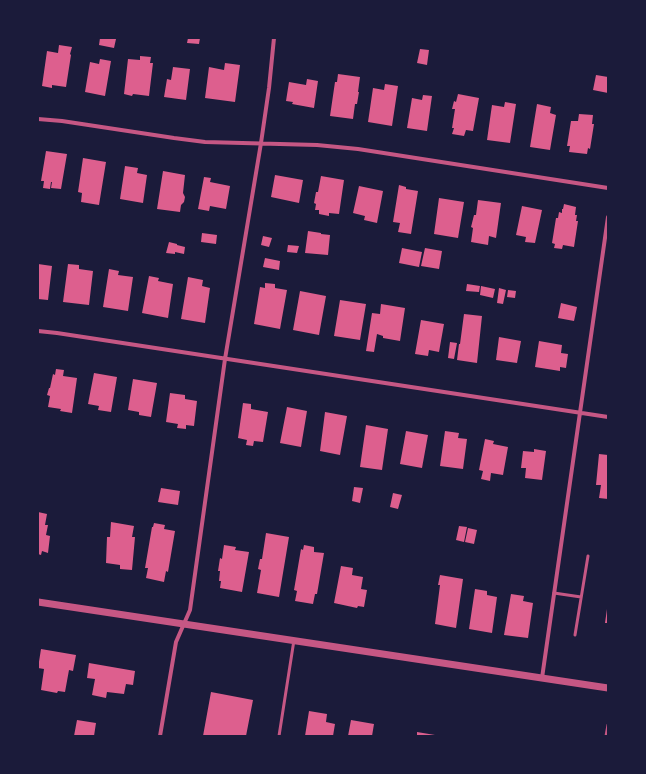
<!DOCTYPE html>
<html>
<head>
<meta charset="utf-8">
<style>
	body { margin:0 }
	#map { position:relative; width:646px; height:774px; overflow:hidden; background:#1b1b3a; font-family:"Alegreya Sans",sans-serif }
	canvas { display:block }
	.frame { position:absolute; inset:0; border:39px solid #1b1b3a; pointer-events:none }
</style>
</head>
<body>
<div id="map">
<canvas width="646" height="774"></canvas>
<div class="frame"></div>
</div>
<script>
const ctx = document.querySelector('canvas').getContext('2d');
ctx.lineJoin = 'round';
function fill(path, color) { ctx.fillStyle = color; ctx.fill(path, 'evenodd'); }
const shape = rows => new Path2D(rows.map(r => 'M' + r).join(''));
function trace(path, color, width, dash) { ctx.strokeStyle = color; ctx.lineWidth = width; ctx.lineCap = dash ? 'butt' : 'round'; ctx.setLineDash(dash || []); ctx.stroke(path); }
fill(shape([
	[100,38,116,39,114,48,99,45],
	[188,38,200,38,199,44,187,43],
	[59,45,72,47,70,54,71,55,66,87,52,85,52,88,42,86,47,51,58,53],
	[420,49,429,50,427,65,417,63],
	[140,56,151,57,150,63,153,63,149,96,133,94,132,96,124,94,128,59,140,60],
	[100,59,111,61,105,96,85,92,90,62,99,64],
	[225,63,240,65,235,102,205,98,209,67,224,70],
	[173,67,190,69,186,100,164,97,167,79,171,80],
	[338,74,360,77,358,92,359,92,357,104,355,104,353,119,330,116,335,82,337,82],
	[596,75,608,77,608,93,593,90],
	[307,79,318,81,314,108,292,104,293,102,286,101,289,82,306,85],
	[385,84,398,86,392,126,368,122,373,88,384,90],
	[458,94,479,98,473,131,466,130,464,136,452,134,454,128,452,128,455,109,452,109,454,101,456,102],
	[423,95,432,96,427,131,407,128,412,98,422,100],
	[505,102,516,104,510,143,487,140,492,105,504,107],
	[537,104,551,107,550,113,556,115,550,150,530,147],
	[579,114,593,115,592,124,594,124,590,149,588,148,587,154,569,152,570,146,567,146,571,121,578,121],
	[46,151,67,154,61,189,51,188,52,182,51,182,50,189,43,188,44,181,41,181],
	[83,158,106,162,99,205,81,202,82,193,78,192],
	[125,166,138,168,137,173,147,175,143,203,120,199],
	[163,171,185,175,183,193,185,197,184,202,181,205,180,212,157,209],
	[275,175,303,180,299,203,271,197],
	[321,176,344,180,339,214,329,213,329,216,319,214,319,210,315,210,316,204,314,203,316,192,318,192],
	[204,177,211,178,210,182,230,186,226,209,210,206,209,211,198,209],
	[399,185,406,187,406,189,418,191,411,234,398,232,400,223,393,222],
	[359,186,383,191,377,223,364,220,365,216,353,213],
	[439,198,464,202,458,238,434,234],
	[478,200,501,203,496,238,489,236,488,245,471,242,473,228,471,227,474,215,476,215],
	[564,204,576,207,575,215,577,215,576,221,578,221,574,247,563,245,562,249,554,248,555,244,552,243,556,218,558,218,559,212,562,213,562,209,563,209],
	[522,206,542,210,535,243,525,242,526,237,516,235],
	[308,231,321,233,321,234,330,235,328,255,305,253],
	[202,233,217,235,216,244,201,242],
	[263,236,272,238,269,247,261,245],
	[169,242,177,244,177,245,185,247,184,254,175,252,175,254,166,253],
	[288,245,299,246,297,253,287,252],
	[402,248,422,252,419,267,399,263],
	[425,248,442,251,439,269,421,266],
	[265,258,280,261,279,270,263,267],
	[38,264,52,266,48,300,38,299],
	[68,264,79,265,79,269,93,271,89,305,63,302],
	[109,269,119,271,118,275,133,277,128,311,103,307],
	[149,276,159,278,158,281,173,284,168,318,142,313],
	[188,277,203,280,202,286,210,288,205,323,181,319],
	[265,283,275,284,275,288,287,290,280,329,254,324,260,287,265,288],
	[467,284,480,286,479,292,466,291],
	[481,286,495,289,493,298,480,295],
	[499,288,506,290,503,304,497,303],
	[508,290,516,291,515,298,507,297],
	[300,291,326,296,319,335,293,330],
	[340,300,366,304,360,340,334,336],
	[561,303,577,307,574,321,558,318],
	[381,304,405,308,400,341,383,338,383,336,377,334,374,352,366,351,372,313,380,314],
	[464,314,482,316,477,363,457,360,459,344,460,344],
	[421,320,444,324,439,352,429,350,428,356,415,354],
	[499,337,521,341,517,363,496,360],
	[539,341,562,345,561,353,568,354,566,368,560,367,560,371,535,367],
	[450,342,457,343,454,359,448,358],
	[56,369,64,370,63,376,77,378,72,413,60,411,61,409,48,407,50,396,47,395,49,388,50,388,53,374,55,375],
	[94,373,117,377,111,412,98,410,99,406,88,404],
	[133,379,157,383,151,417,139,415,139,412,128,410],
	[170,393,185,395,185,399,197,401,194,426,186,425,186,429,177,428,178,424,166,422],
	[243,403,251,404,251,409,268,412,263,442,254,441,253,446,246,445,247,440,238,438],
	[287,407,307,411,301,447,280,443],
	[325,412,347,416,340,455,320,451],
	[366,425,388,429,382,470,360,467],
	[406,431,428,435,422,468,400,464],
	[445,431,459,433,458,438,467,439,463,469,440,466],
	[485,439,494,441,493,444,508,447,503,475,491,473,490,481,481,479,483,471,479,470],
	[534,449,546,451,542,480,525,478,526,468,521,468,523,451,534,452],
	[599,454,608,455,608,499,599,498,601,485,596,485],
	[354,487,363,488,360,503,352,501],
	[161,488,180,491,178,505,158,502],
	[393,493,402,495,398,509,390,507],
	[38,512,47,514,45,525,48,525,46,535,50,536,48,553,42,551,41,555,38,554],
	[111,522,134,526,132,537,135,537,132,570,120,569,120,565,106,563,107,537,110,537],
	[154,523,165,525,164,529,175,531,168,572,166,571,164,582,146,578,148,568,145,568,152,527,153,527],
	[459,526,467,527,464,542,456,540],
	[468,528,477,530,474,544,465,542],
	[266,533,289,537,279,597,257,593,261,570,258,569,260,559,262,559],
	[224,545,236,547,235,550,249,552,242,592,220,588,221,581,219,581,220,571,218,571,220,558,222,559],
	[304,545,314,547,314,552,324,553,317,594,315,594,313,604,295,601,297,591,294,590,301,549,303,550],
	[341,566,353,568,352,575,363,577,361,589,367,590,364,607,358,606,357,608,334,603],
	[440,575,463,579,456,628,435,624,440,585,438,585],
	[475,589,487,591,487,595,497,597,492,633,469,629],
	[511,594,524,596,523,601,533,603,528,638,504,635],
	[607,609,608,609,608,623,605,623],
	[41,649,76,655,73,671,69,670,65,692,58,691,57,693,41,690,44,669,38,668],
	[89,663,135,671,133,685,126,684,124,694,107,692,106,698,92,695,95,679,87,678],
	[211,692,253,700,246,736,203,736],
	[309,711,327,714,326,722,335,724,333,736,305,736],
	[77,720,96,723,94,736,74,736],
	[351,720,374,724,372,736,348,736],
	[417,732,435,735,435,736,417,736]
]), '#dd5f8e');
trace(shape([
	[554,593,581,597],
	[575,635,588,556],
	[279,736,294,640],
	[606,736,608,725]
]), '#c65784', 3);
trace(shape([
	[38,119,62,121,174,138,205,142,317,145,358,149,608,188],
	[38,331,57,333,608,417],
	[542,678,608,217],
	[160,736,176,642,190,610,225,359,261,143,269,88,274,38]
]), '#c65784', 4);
trace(shape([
	[38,602,608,688]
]), '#c65784', 7);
</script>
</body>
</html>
